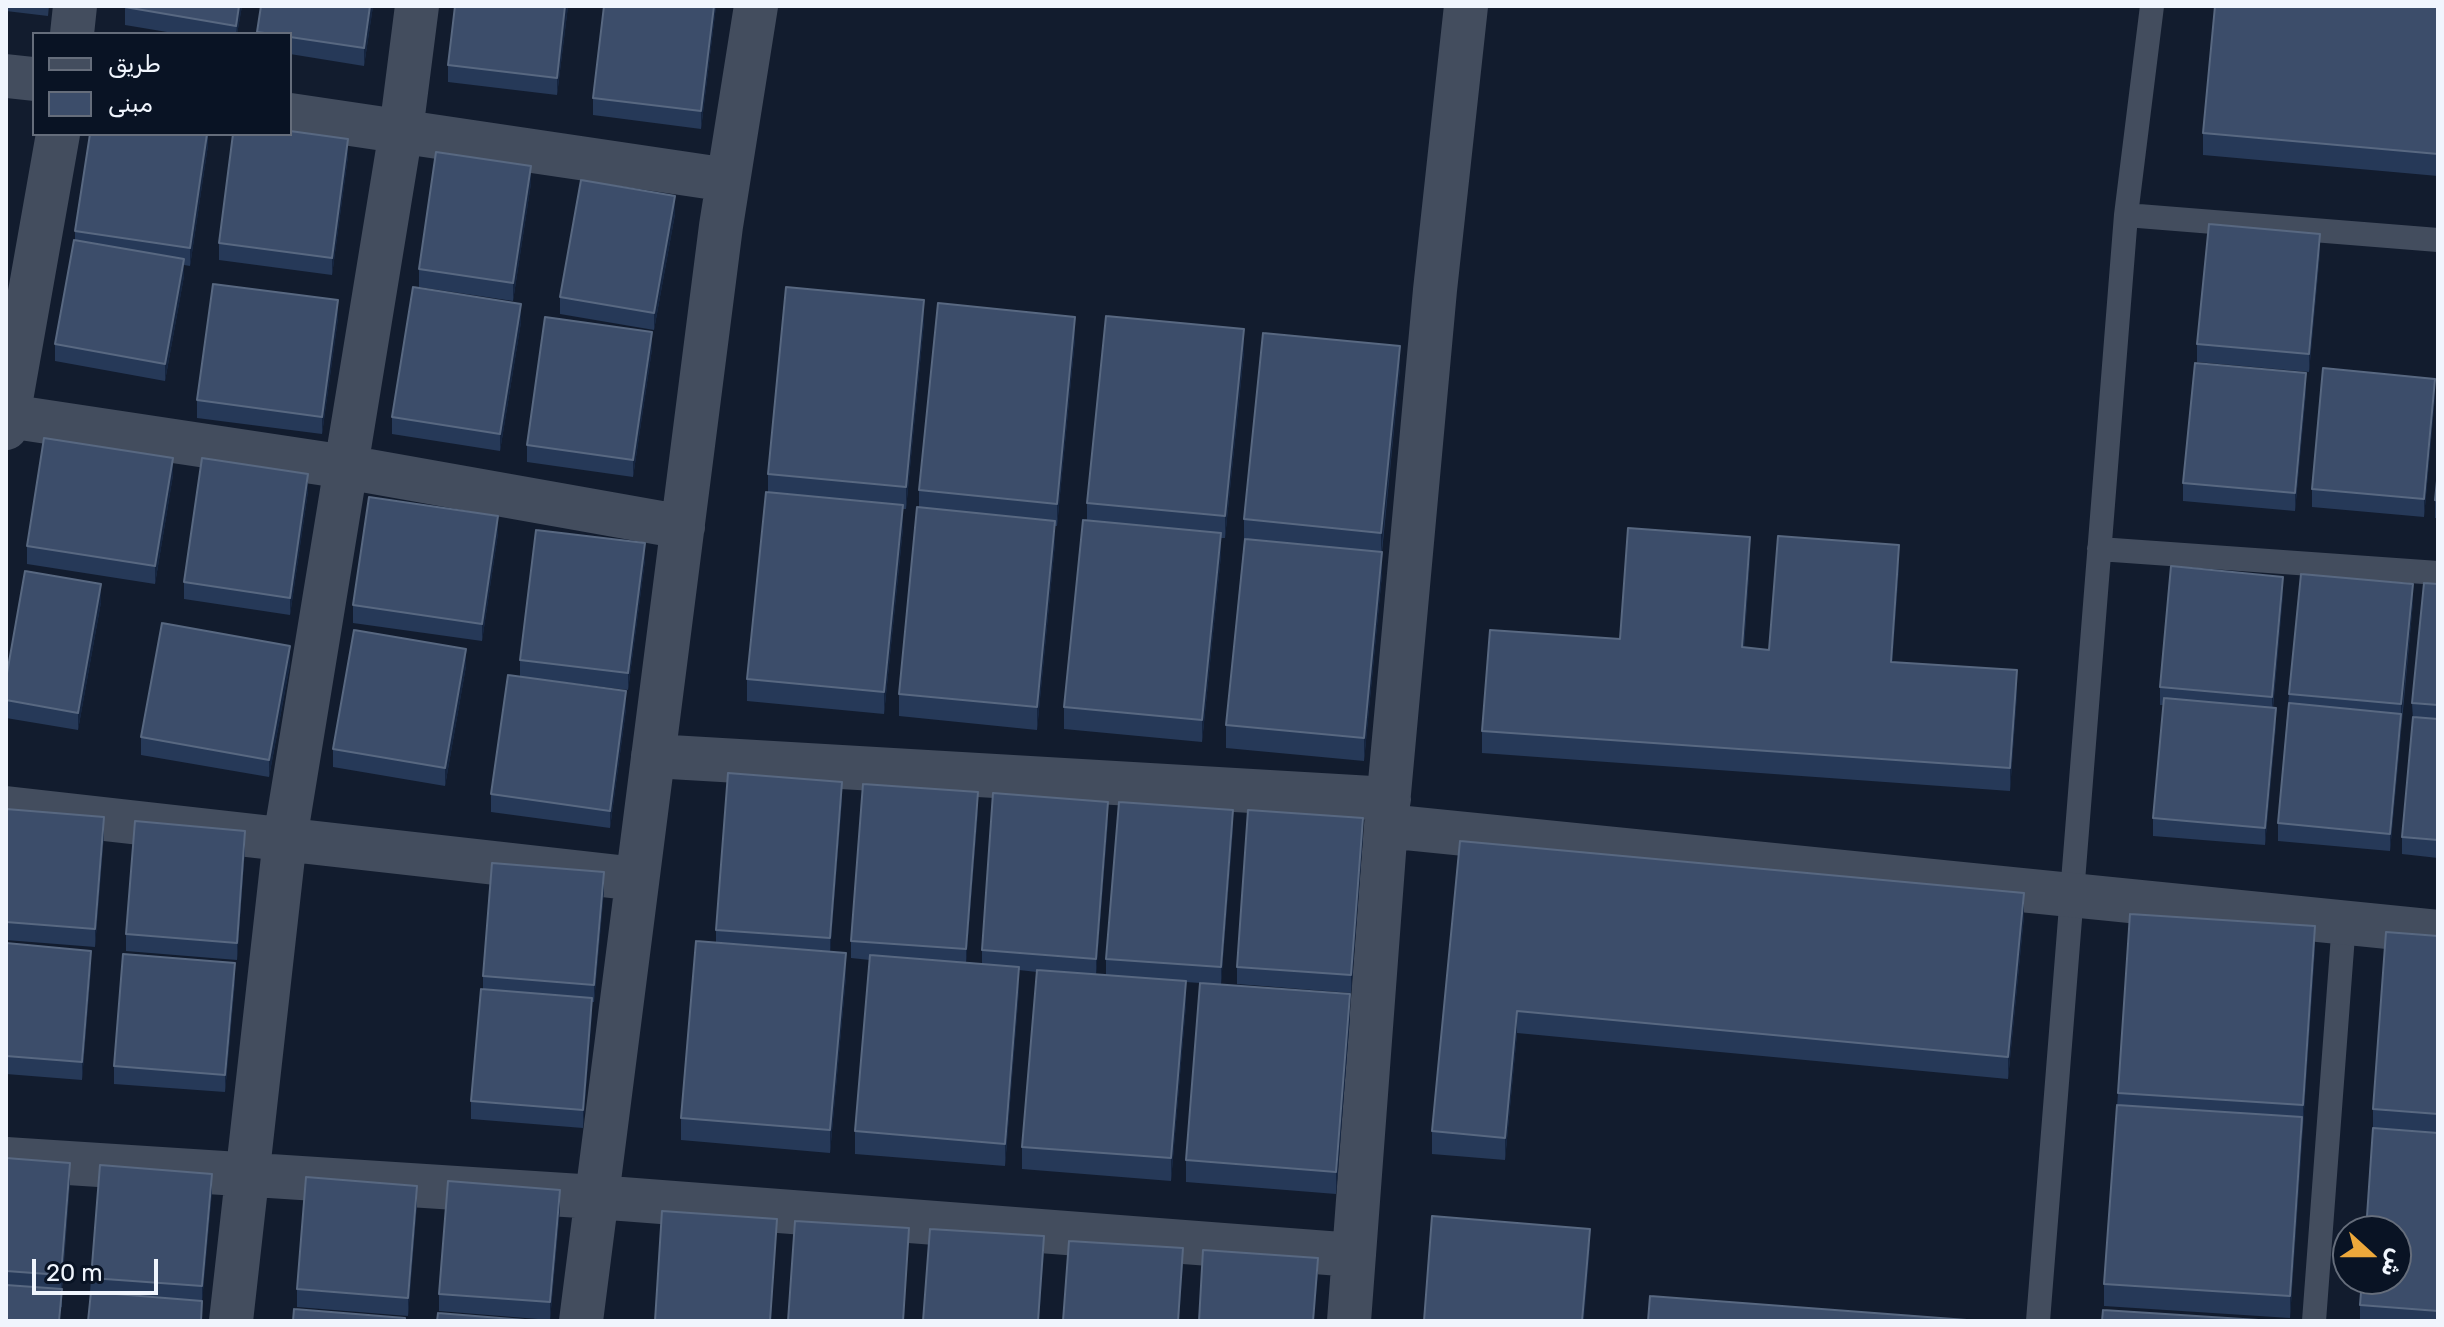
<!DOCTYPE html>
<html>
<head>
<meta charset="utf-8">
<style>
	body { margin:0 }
	#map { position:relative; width:2444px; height:1327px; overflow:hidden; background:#121c2e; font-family:Rubik,Cairo,sans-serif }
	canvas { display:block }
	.frame { position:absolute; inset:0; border:8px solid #f0f5fd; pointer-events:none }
	.legend { position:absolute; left:32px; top:32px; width:260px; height:104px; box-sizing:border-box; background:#091324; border:2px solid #656d7b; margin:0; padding:10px 14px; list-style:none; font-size:24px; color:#f0f5fd }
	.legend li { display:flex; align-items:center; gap:16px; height:40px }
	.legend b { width:40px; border:2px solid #656d7b }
	.north { position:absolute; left:2332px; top:1215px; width:80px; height:80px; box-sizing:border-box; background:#091324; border:2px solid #656d7b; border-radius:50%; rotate:111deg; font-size:22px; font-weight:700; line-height:32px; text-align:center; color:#f0f5fd }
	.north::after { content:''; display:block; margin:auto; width:28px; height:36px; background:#eda83b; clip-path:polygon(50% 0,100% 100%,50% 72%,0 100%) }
	.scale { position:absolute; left:32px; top:1259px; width:126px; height:36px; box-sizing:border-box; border:4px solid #f0f5fd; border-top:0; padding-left:10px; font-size:24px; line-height:28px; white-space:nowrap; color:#f0f5fd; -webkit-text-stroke:6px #091324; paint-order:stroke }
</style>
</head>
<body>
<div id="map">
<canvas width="2444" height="1327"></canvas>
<div class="frame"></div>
<ul class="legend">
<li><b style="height:10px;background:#434d5e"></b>طريق</li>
<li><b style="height:22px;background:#3c4d6a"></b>مبنى</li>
</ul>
<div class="north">ش</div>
<div class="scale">20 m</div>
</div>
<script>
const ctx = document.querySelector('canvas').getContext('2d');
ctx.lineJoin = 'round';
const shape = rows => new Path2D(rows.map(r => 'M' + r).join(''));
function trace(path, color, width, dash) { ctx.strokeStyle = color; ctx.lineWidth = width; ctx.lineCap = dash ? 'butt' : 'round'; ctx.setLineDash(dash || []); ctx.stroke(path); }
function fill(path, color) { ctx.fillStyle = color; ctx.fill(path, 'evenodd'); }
trace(shape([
	[2126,215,2438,240],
	[2099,549,2438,573],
	[2038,1321,2126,215,2152,6],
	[2314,1321,2344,922]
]), '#434d5e', 24);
trace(shape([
	[72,34,75,6],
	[6,76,34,79],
	[290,115,728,180],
	[8,416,346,467,683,527],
	[6,428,58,134],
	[653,756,1389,799],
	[6,808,637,879],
	[1386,826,2438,932],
	[6,1159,596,1197,1354,1255],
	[231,1321,285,839,401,131,417,6],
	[581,1321,721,226,756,6],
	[1349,1321,1386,826,1435,290,1466,6]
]), '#434d5e', 44);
fill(shape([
	[6,6,49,6,48,16,6,11],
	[125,6,242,6,237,34,179,34,125,25],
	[261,6,373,6,364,66,290,54,290,34,257,34],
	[568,6,557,95,448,82,448,65],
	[716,6,701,129,593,115,593,98],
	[2438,6,2438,176,2203,155,2203,133],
	[208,134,208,145,190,266,184,265,184,276,165,381,55,361,55,344,75,240,75,231],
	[348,156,332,275,219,260,219,243],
	[531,183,513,301,419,287,419,269],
	[675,214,654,330,560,314,560,297],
	[2320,252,2309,372,2197,362,2197,344],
	[338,318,322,434,197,418,197,400],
	[521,322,500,451,392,434,392,417],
	[924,322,906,509,903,509,903,528,884,714,747,701,747,679,768,492,768,474],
	[1075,339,1057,526,1055,526,1055,543,1037,730,899,716,899,694,919,508,919,490],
	[652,349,633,477,527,462,527,445],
	[1244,352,1225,538,1221,538,1221,555,1202,742,1064,729,1064,707,1087,520,1087,503],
	[1400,368,1382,552,1382,574,1364,761,1226,748,1226,725,1244,542,1244,519],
	[2306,391,2295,511,2183,501,2183,483],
	[2435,396,2424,517,2312,507,2312,489],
	[2438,471,2438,518,2435,518,2435,500],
	[173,475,155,584,27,564,27,546],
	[308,491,290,615,184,599,184,582],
	[498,533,482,641,353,623,353,605],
	[1750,559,1744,648,1769,650,1899,567,1892,662,2017,693,2010,791,1482,753,1482,731,1620,639],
	[645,560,628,690,546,680,626,709,610,828,491,812,491,794,520,677,520,660],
	[2438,584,2438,858,2402,854,2402,837,2413,720,2412,703],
	[2283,594,2273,708,2276,725,2265,845,2153,836,2153,818,2163,705,2160,705,2160,687],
	[101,602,78,730,6,718,6,679],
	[2413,602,2390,851,2278,841,2278,823,2289,694],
	[290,664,269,777,141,755,141,737],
	[466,666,445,786,333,767,333,749],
	[842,799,830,952,846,976,830,1153,681,1140,681,1118,716,943,716,930],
	[6,809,104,834,95,947,6,940],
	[978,810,966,962,982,964,982,950,1108,820,1096,974,1106,975,1106,959,1233,828,1221,984,1350,1017,1336,1194,1186,1182,1186,1160,1200,983,1186,982,1186,1004,1171,1181,1022,1169,1022,1147,1037,972,1019,970,1019,989,1005,1166,855,1154,855,1131,870,960,851,958,851,941],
	[1363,835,1351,993,1237,984,1237,967],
	[1460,841,2024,916,2008,1079,1517,1033,1505,1160,1432,1154,1432,1131],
	[245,848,237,960,126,951,126,934],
	[604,890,594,1002,592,1002,583,1128,471,1119,471,1101,483,989,483,976],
	[2438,936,2438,1321,2360,1321,2360,1305,2373,1131,2373,1109],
	[6,943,91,968,82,1080,6,1074],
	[2315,948,2290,1318,2104,1306,2104,1284,2118,1093],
	[235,981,225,1092,114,1084,114,1066],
	[6,1158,70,1181,62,1289,62,1307,6,1321],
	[212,1191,202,1301,202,1321,88,1321,91,1278],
	[417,1203,408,1316,297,1307,297,1289],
	[560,1208,550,1320,439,1311,439,1294]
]), '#263958');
fill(shape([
	[239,6,242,6,237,34,236,34],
	[370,6,373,6,364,66,364,48],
	[565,6,568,6,557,95,557,78],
	[714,6,716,6,701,129,701,111],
	[207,134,208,145,190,266,190,248],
	[348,139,348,156,332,275,332,258],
	[531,166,531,183,513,301,513,283],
	[675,196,675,214,654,330,654,313],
	[2320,234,2320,252,2309,372,2309,354],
	[184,259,184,276,165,381,165,364],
	[338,300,338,318,322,434,322,417],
	[924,300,924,322,906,509,906,487],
	[521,304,521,322,500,451,500,434],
	[1075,317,1075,339,1057,526,1057,504],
	[1244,329,1244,352,1225,538,1225,516],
	[652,332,652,349,633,477,633,460],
	[1400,346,1400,368,1381,555,1381,533],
	[2306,373,2306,391,2295,511,2295,493],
	[2435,379,2435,396,2424,517,2424,499],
	[173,458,173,475,155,584,155,566],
	[308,474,308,491,290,615,290,598],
	[903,505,903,528,884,714,884,692],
	[498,516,498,533,482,641,482,624],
	[1055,521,1055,543,1037,730,1037,707],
	[1221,533,1221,555,1202,742,1202,720],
	[1750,537,1750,559,1742,670,1742,647],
	[645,543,645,560,628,690,628,673],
	[1899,545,1899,567,1891,684,1891,662],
	[1382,552,1382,574,1364,761,1364,738],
	[2283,577,2283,594,2272,714,2272,697],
	[101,584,101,602,78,730,78,713],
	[2413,584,2413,602,2401,722,2401,704],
	[290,646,290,664,269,777,269,760],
	[466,649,466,666,445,786,445,768],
	[2017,670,2017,693,2010,791,2010,768],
	[626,691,626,709,610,828,610,811],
	[2276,708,2276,725,2265,845,2265,828],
	[2401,714,2401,731,2390,851,2390,834],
	[842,782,842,799,830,956,830,938],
	[978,792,978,810,966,966,966,949],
	[1108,802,1108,820,1096,976,1096,959],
	[1233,810,1233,828,1221,985,1221,967],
	[104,817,104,834,95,947,95,929],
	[1363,818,1363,835,1351,993,1351,975],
	[245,831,245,848,237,960,237,943],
	[604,872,604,890,594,1002,594,985],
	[2024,893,2024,916,2008,1079,2008,1057],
	[2315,926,2315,948,2303,1127,2303,1105],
	[91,951,91,968,82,1080,82,1062],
	[846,953,846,976,830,1153,830,1130],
	[235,963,235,981,225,1092,225,1075],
	[1019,967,1019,989,1005,1166,1005,1144],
	[1186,981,1186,1004,1171,1181,1171,1158],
	[1350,994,1350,1017,1336,1194,1336,1172],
	[592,998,592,1015,583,1128,583,1110],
	[1517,1011,1517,1033,1505,1160,1505,1138],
	[2302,1117,2302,1139,2290,1318,2290,1296],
	[70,1163,70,1181,61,1293,61,1275],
	[212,1174,212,1191,202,1304,202,1286],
	[417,1186,417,1203,408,1316,408,1298],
	[560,1190,560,1208,550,1320,550,1302],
	[777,1219,771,1321,770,1321],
	[909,1228,904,1321,903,1321],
	[1590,1229,1590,1251,1584,1321,1582,1321],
	[1044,1236,1044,1253,1039,1321,1038,1321],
	[1183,1248,1183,1266,1179,1321,1178,1321],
	[1318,1258,1318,1276,1314,1321,1313,1321]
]), '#152540');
const building = shape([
	[125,6,239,6,236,26,125,7,125,6],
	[261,6,370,6,364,48,290,37,290,34,272,34,257,32,261,6],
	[455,6,565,6,557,78,448,65,455,6],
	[604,6,714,6,701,111,593,98,604,6],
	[2215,6,2438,6,2438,154,2203,133,2215,6],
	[290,131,348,139,332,258,219,243,233,134,290,134,290,131],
	[90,134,207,134,190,248,75,231,90,134],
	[436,152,531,166,513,283,419,269,436,152],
	[581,180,675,196,654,313,560,297,581,180],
	[2209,224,2320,234,2309,354,2197,344,2209,224],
	[74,240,184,259,165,364,55,344,74,240],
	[213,284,338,300,322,417,197,400,213,284],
	[413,287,521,304,500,434,392,417,413,287],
	[786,287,924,300,906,487,768,474,786,287],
	[938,303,1075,317,1057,504,919,490,938,303],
	[1106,316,1244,329,1225,516,1087,503,1106,316],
	[545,317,652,332,633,460,527,445,545,317],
	[1263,333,1400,346,1381,533,1244,519,1263,333],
	[2195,363,2306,373,2295,493,2183,483,2195,363],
	[2323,368,2435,379,2424,499,2312,489,2323,368],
	[44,438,173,458,155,566,27,546,44,438],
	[202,458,308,474,290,598,184,582,202,458],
	[2438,471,2438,501,2435,500,2438,471],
	[766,492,903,505,884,692,747,679,766,492],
	[369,497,498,516,482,624,353,605,369,497],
	[917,507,1055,521,1037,707,899,694,917,507],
	[1083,520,1221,533,1202,720,1064,707,1083,520],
	[1628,528,1750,537,1742,647,1769,650,1778,536,1899,545,1891,662,2017,670,2010,768,1482,731,1490,630,1620,639,1628,528],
	[536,530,645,543,628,673,520,660,536,530],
	[1245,539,1382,552,1364,738,1226,725,1245,539],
	[2171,566,2283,577,2272,697,2160,687,2171,566],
	[25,571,101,584,78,713,6,700,6,679,25,571],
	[2301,574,2413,584,2401,704,2289,694,2301,574],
	[2424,583,2438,584,2438,705,2412,703,2424,583],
	[162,623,290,646,269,760,141,737,162,623],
	[354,630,466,649,445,768,333,749,354,630],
	[508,675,626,691,610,811,491,794,508,675],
	[2164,698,2276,708,2265,828,2153,818,2164,698],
	[2289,703,2401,714,2390,834,2278,823,2289,703],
	[2413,717,2438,719,2438,840,2402,837,2413,717],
	[728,773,842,782,830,938,716,930,728,773],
	[863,784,978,792,966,949,851,941,863,784],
	[993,793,1108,802,1096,959,982,950,993,793],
	[1119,802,1233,810,1221,967,1106,959,1119,802],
	[6,809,104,817,95,929,6,922,6,809],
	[1248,810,1363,818,1351,975,1237,967,1248,810],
	[135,821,245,831,237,943,126,934,135,821],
	[1460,841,2024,893,2008,1057,1517,1011,1505,1138,1432,1131,1460,841],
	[492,863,604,872,594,985,483,976,492,863],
	[2130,914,2315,926,2303,1105,2118,1093,2130,914],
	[2386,932,2438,936,2438,1114,2373,1109,2386,932],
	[696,941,846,953,830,1130,681,1118,696,941],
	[6,943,91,951,82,1062,6,1056,6,943],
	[123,954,235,963,225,1075,114,1066,123,954],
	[870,955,1019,967,1005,1144,855,1131,870,955],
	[1037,970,1186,981,1171,1158,1022,1147,1037,970],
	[1200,983,1350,994,1336,1172,1186,1160,1200,983],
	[481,989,592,998,583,1110,471,1101,481,989],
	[2117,1105,2302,1117,2290,1296,2104,1284,2117,1105],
	[2373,1128,2438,1133,2438,1311,2360,1305,2362,1279,2396,1279,2396,1231,2366,1231,2373,1128],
	[6,1158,70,1163,61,1275,6,1271,6,1158],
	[100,1165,212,1174,202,1286,91,1278,100,1165],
	[306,1177,417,1186,408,1298,297,1289,306,1177],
	[448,1181,560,1190,550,1302,439,1294,448,1181],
	[662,1211,777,1219,770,1321,655,1321,662,1211],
	[1432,1216,1590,1229,1582,1321,1424,1321,1432,1216],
	[795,1221,909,1228,903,1321,788,1321,795,1221],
	[930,1229,1044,1236,1038,1321,923,1321,930,1229],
	[1069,1241,1183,1248,1178,1321,1063,1321,1069,1241],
	[1203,1250,1318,1258,1313,1321,1199,1321,1203,1250],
	[6,1285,62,1289,59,1321,6,1321,6,1285],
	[91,1292,202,1301,201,1321,88,1321,91,1292],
	[1650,1296,1980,1321,1648,1321,1650,1296],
	[294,1309,405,1318,405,1321,293,1321,294,1309],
	[2103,1310,2274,1321,2102,1321,2103,1310],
	[438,1313,537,1321,437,1321,438,1313]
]);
fill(building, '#3c4d6a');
trace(building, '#586881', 2);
</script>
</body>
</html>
